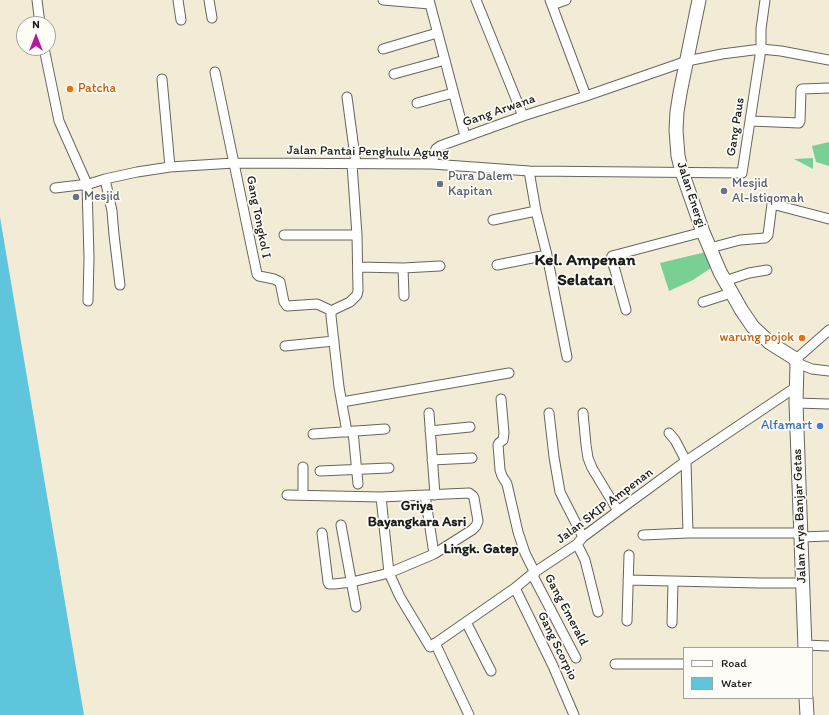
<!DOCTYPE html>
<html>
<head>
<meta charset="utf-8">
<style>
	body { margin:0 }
	#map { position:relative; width:829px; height:715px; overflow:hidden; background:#f2ecd6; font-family:Itim,sans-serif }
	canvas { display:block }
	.legend { position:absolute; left:683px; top:647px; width:130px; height:52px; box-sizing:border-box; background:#fdfcf7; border:1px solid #a3a29f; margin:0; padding:5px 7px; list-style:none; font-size:12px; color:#1c1c1c }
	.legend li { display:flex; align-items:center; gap:8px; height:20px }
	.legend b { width:20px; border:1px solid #a3a29f }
	.north { position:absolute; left:16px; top:16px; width:40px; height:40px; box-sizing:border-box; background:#fdfcf7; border:1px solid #a3a29f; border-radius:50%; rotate:0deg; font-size:11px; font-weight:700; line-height:16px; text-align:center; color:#1c1c1c }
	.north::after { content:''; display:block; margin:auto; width:14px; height:18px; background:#b5179e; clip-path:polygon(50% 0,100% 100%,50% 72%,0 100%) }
</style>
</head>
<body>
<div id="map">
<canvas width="829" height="715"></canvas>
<ul class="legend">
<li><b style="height:5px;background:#fff"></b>Road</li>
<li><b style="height:11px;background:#5fc5dc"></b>Water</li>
</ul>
<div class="north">N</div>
</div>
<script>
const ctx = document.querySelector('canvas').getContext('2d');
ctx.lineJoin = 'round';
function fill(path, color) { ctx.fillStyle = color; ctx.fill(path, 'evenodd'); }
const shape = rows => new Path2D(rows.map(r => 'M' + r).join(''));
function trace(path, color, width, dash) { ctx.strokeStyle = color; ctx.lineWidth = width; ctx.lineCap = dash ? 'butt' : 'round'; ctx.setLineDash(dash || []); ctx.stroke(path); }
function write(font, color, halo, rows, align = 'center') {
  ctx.font = font + ' Itim,sans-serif'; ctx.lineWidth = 3.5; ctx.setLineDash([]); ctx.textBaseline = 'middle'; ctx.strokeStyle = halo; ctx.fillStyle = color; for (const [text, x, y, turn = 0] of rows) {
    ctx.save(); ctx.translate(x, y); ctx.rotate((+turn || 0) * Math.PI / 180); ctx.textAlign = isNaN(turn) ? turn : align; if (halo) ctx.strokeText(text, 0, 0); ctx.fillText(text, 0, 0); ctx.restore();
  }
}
fill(shape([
	[829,142,829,166,816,162,812,146],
	[813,158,813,169,794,159],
	[710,251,714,266,693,280,669,291,660,263]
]), '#78d095');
fill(shape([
	[0,217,84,715,0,715]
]), '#5fc5dc');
const minor = shape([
	[37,0,40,24],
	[178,0,181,20],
	[209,0,212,18],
	[383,0,430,4],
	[429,0,465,136],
	[476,0,523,116],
	[550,0,586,96],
	[552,5,566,0],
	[44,48,59,121,87,184,89,258,88,301],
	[383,49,437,33],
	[215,72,257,274,259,276,274,279,280,282,284,302,287,306,317,304,332,311],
	[394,74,445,60],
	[162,79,170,167],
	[347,97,356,164],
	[417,103,453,93],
	[751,121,799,123,800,121,801,90,802,89,829,88],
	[432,164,436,149,440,146,523,116,586,96,687,61,722,54,761,49,781,51,829,60],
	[529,171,536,211,547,255,567,357],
	[105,179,112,211,114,235,120,285],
	[55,188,89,184,105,179,137,172,170,167,234,163,432,164,529,171,742,173,761,49,761,29,765,0],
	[493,220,536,211],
	[284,235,357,235],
	[710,248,740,240,765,238,768,235,772,204,829,219],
	[497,265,547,255],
	[358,267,403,268,440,266],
	[403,268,404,296],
	[725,281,749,273,767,270],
	[703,302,731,293],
	[626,310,615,270,611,259,612,256,703,232],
	[285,346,334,341],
	[795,360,829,330],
	[797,363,812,369,829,371],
	[501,399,504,433,503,440,499,443,498,445,500,470,502,476,507,484,518,532,525,553,535,573],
	[342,402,509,373],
	[796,403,829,404],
	[429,413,435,495],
	[549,413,554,457,560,492,583,537],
	[583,413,586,445,588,458,592,468,618,511],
	[353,431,358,484],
	[430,431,470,427],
	[347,432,339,387,331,316,331,313,333,310,350,302,357,295,358,291,357,235,352,164],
	[669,433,675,440,686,461,688,533],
	[313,434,385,429],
	[432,460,472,458],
	[320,471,389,468],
	[287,495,381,497,469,493,473,496,474,498,478,521,476,526,472,530,434,554,389,573,352,582,334,584,329,584,328,582,322,533],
	[303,495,303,467],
	[425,495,434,554],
	[381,497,389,573,400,597,430,647,515,588,532,574,577,544,583,537,618,511,686,461,796,387],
	[341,525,356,607],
	[643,535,688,533,801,533],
	[801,537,829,536],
	[577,544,585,560,598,612],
	[532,574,576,658],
	[628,580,760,583,802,583],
	[515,588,553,666,574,715],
	[627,621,629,555],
	[466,622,491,671],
	[672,623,673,582],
	[435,643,469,715],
	[805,645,829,646],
	[615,664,684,664]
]);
const highway = shape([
	[699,0,680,93,677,112,676,130,678,156,682,172,703,232,720,272,725,281,742,311,753,327,770,343,794,358,797,363,796,403,805,648],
	[806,698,807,715]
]);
trace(minor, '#67655d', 11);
trace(highway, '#67655d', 15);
trace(minor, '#fff', 9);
trace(highway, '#fff', 13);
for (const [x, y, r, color] of [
	[70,89,4,"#e8710a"],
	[440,184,4,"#6b7280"],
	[724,191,4,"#6b7280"],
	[76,197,4,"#6b7280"],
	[802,338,4,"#e8710a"],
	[820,426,4,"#3f7fe0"]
]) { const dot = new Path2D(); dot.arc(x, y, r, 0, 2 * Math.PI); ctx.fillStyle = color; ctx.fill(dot); trace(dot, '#fdfcf7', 1.5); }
write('13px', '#c56008', '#fdfcf7', [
	["Patcha",78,89],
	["warung pojok",794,338,"right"]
], 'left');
write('13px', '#1c1c1c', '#fdfcf7', [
	["Gang Arwana",499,111,-19],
	["Gang Paus",736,127,-81],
	["Jalan Pantai Penghulu Agung",368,152,1],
	["Jalan Energi",691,195,72],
	["Gang Tongkol I",258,217,79],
	["Jalan SKIP Ampenan",605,506,-37],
	["Jalan Arya Banjar Getas",800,516,-92],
	["Gang Emerald",566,610,62],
	["Gang Scorpio",557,646,64]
]);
write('13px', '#5b616d', '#fdfcf7', [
	["Pura Dalem",448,177],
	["Kapitan",448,192],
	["Mesjid",732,184],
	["Al-Istiqomah",732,199],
	["Mesjid",84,197]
], 'left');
write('13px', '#366cbe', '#fdfcf7', [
	["Alfamart",812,426]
], 'right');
write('bold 14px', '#1c1c1c', '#fdfcf7', [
	["Griya",417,506],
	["Bayangkara Asri",417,522],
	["Lingk. Gatep",481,549]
]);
write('bold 17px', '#1c1c1c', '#fdfcf7', [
	["Kel. Ampenan",585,261],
	["Selatan",585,281]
]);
</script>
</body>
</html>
